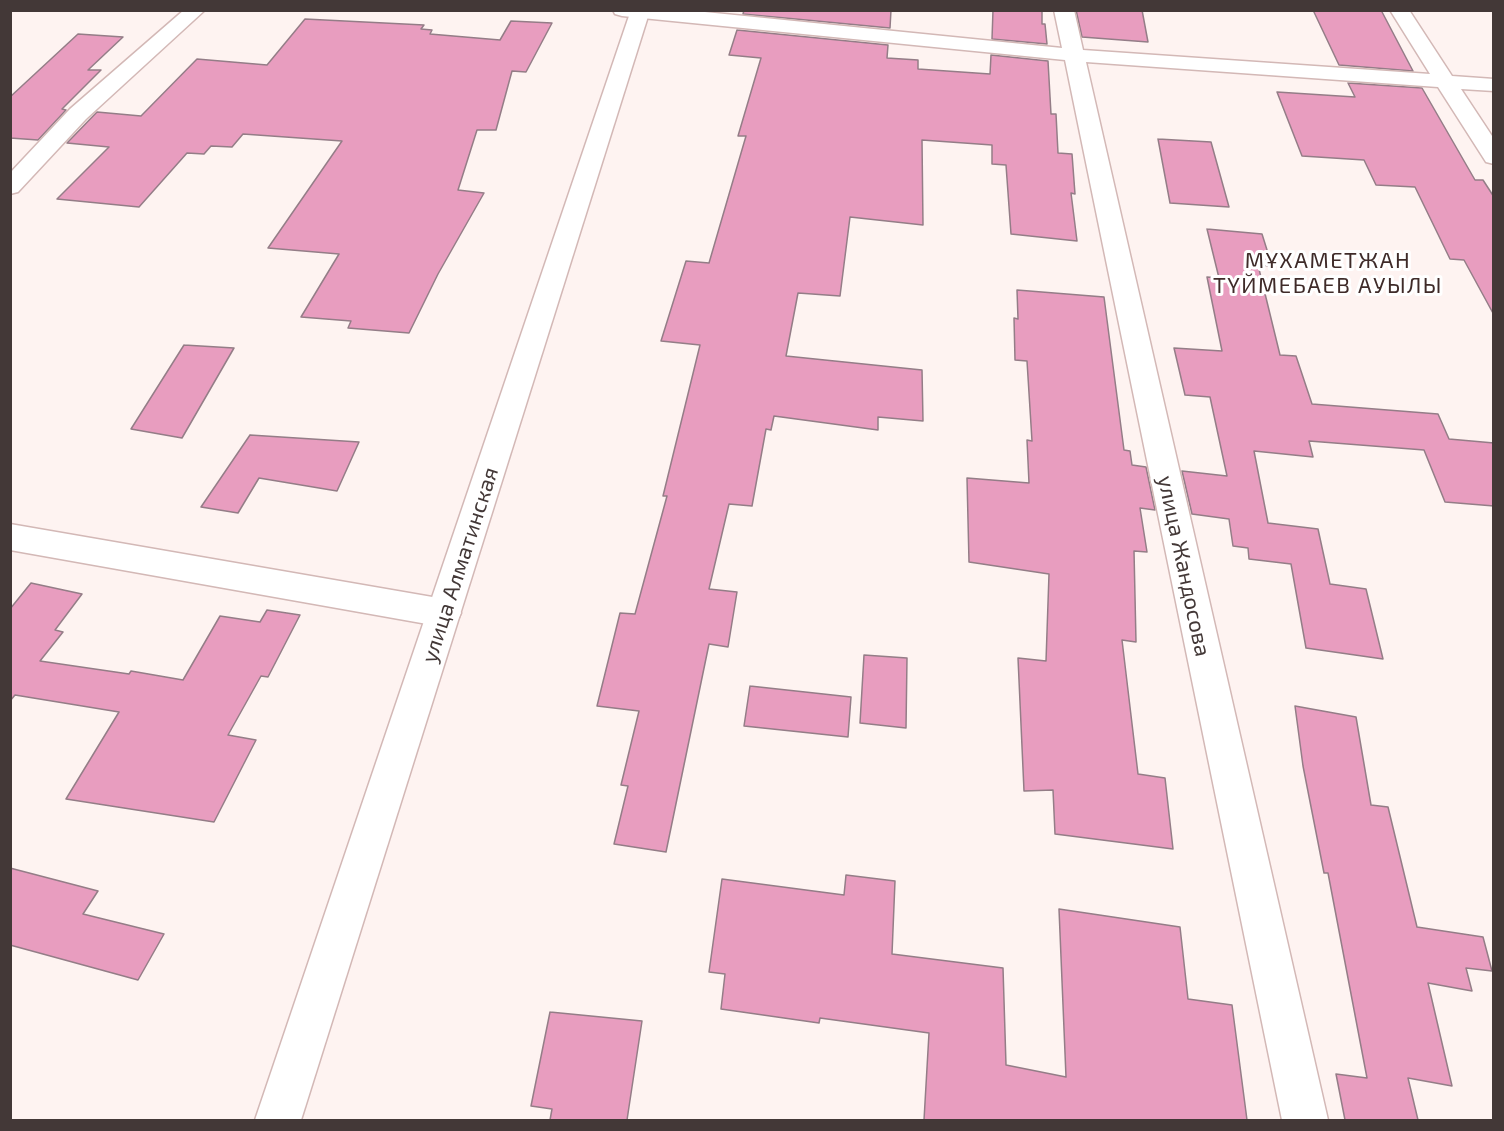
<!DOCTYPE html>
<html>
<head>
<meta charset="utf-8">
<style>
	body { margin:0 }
	#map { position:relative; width:1504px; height:1131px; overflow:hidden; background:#fef3f1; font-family:"Exo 2",sans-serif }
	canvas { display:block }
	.frame { position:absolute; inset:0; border:12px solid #433837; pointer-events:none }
</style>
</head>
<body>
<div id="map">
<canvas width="1504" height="1131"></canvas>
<div class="frame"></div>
</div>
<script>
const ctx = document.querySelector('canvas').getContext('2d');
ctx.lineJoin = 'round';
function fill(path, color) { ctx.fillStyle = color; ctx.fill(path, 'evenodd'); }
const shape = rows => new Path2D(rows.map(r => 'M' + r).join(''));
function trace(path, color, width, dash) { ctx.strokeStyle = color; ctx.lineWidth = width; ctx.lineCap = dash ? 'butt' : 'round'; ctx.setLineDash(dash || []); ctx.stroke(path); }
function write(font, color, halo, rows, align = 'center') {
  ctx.font = font + ' "Exo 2",sans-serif'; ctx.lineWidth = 6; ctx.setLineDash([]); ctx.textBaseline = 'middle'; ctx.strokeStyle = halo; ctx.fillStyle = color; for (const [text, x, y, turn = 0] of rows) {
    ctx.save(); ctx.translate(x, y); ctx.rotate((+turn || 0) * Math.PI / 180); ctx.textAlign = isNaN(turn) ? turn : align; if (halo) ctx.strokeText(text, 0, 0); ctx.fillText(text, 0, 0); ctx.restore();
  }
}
const building = shape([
	[744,10,891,10,890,28,743,14,744,10],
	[993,10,1042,10,1042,24,1045,24,1047,44,992,39,993,10],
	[1076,10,1142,10,1148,42,1082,37,1076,10],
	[1313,10,1381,10,1413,71,1339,65,1313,10],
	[305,19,424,25,421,29,432,30,430,34,500,40,511,21,552,23,526,72,512,71,496,130,477,130,458,190,484,193,438,274,409,333,348,328,351,321,301,317,339,254,268,248,342,141,243,134,232,147,211,146,204,154,187,153,139,207,57,199,109,147,67,143,97,112,141,116,197,59,267,65,305,19],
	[737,30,888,45,887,58,918,60,918,69,990,74,991,55,1048,61,1051,114,1056,114,1058,153,1072,154,1075,194,1071,193,1077,241,1011,234,1006,165,992,164,992,145,922,140,923,225,850,217,840,296,798,293,786,356,922,370,923,421,878,417,878,430,774,416,771,430,766,429,752,506,729,504,709,589,737,592,728,647,709,644,666,852,614,844,628,786,621,785,639,711,597,706,620,613,635,614,667,496,663,496,700,345,661,341,686,261,709,263,746,136,738,136,761,58,729,55,737,30],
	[78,34,123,37,88,70,101,70,62,109,66,110,38,140,10,138,10,97,78,34],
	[1348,83,1422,88,1475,180,1483,180,1494,197,1494,315,1464,260,1450,259,1415,187,1376,185,1364,160,1302,156,1277,92,1355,97,1348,83],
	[1158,139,1211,142,1229,207,1170,203,1158,139],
	[1207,229,1262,234,1272,266,1258,265,1280,355,1296,356,1312,404,1438,414,1449,439,1494,443,1494,506,1445,502,1424,450,1309,441,1313,457,1254,451,1268,523,1318,529,1330,584,1366,589,1383,659,1306,648,1291,564,1249,559,1248,548,1233,546,1229,519,1192,514,1182,471,1227,476,1210,397,1185,395,1174,348,1222,351,1207,277,1219,278,1207,229],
	[1017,290,1104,297,1124,450,1130,451,1132,465,1146,467,1155,510,1140,508,1147,552,1134,551,1136,642,1122,640,1138,774,1165,778,1173,849,1055,834,1053,790,1024,791,1018,658,1046,661,1049,574,969,562,967,478,1029,483,1027,440,1032,441,1027,361,1015,360,1014,318,1018,319,1017,290],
	[184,345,234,348,182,438,131,429,184,345],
	[250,435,359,442,337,491,259,478,238,513,201,507,250,435],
	[31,583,82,594,55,630,63,632,40,661,129,674,131,671,183,680,220,616,260,622,267,610,300,615,268,677,261,676,228,735,256,740,214,822,66,799,119,712,15,695,10,701,10,609,31,583],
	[864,655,907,658,906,728,860,723,864,655],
	[750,686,851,697,848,737,744,726,750,686],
	[1295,706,1356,717,1371,805,1388,807,1417,927,1483,937,1492,971,1466,968,1472,991,1428,983,1452,1086,1408,1078,1418,1120,1345,1120,1336,1074,1367,1078,1328,873,1324,873,1303,766,1295,706],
	[10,868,98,891,83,914,164,934,138,980,10,945,10,868],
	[846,875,895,881,892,954,1003,968,1006,1065,1066,1077,1059,909,1180,927,1188,999,1232,1005,1247,1120,924,1120,929,1033,820,1018,819,1023,721,1009,725,974,709,972,722,879,844,895,846,875],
	[550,1012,642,1021,627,1120,550,1120,552,1109,531,1106,550,1012]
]);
fill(building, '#e89dbf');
trace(building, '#947d87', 1.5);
const minor = shape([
	[184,10,205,10,86,119,18,192,10,194,10,173,70,109,184,10],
	[613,10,685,10,1062,48,1054,10,1074,10,1083,50,1430,74,1390,10,1409,10,1452,76,1494,79,1494,91,1461,89,1494,139,1494,164,1486,162,1438,87,1086,62,1328,1120,1282,1120,1065,60,622,16,615,14,613,10],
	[10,524,444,599,456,603,461,613,456,623,444,627,10,550,10,524]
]);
const tertiary = shape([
	[631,10,650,10,301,1120,255,1120,631,10]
]);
trace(minor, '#d3b8b6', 3);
trace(tertiary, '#d3b8b6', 3);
fill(minor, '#fff');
fill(tertiary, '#fff');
ctx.letterSpacing = '1.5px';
write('22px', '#3f2b29', '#fff', [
	["МҰХАМЕТЖАН",1328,261],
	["ТҮЙМЕБАЕВ АУЫЛЫ",1328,286]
]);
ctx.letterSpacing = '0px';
write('22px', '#433837', '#fff', [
	["улица Алматинская",460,565,-72],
	["улица Жандосова",1184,566,78]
]);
</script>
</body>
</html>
